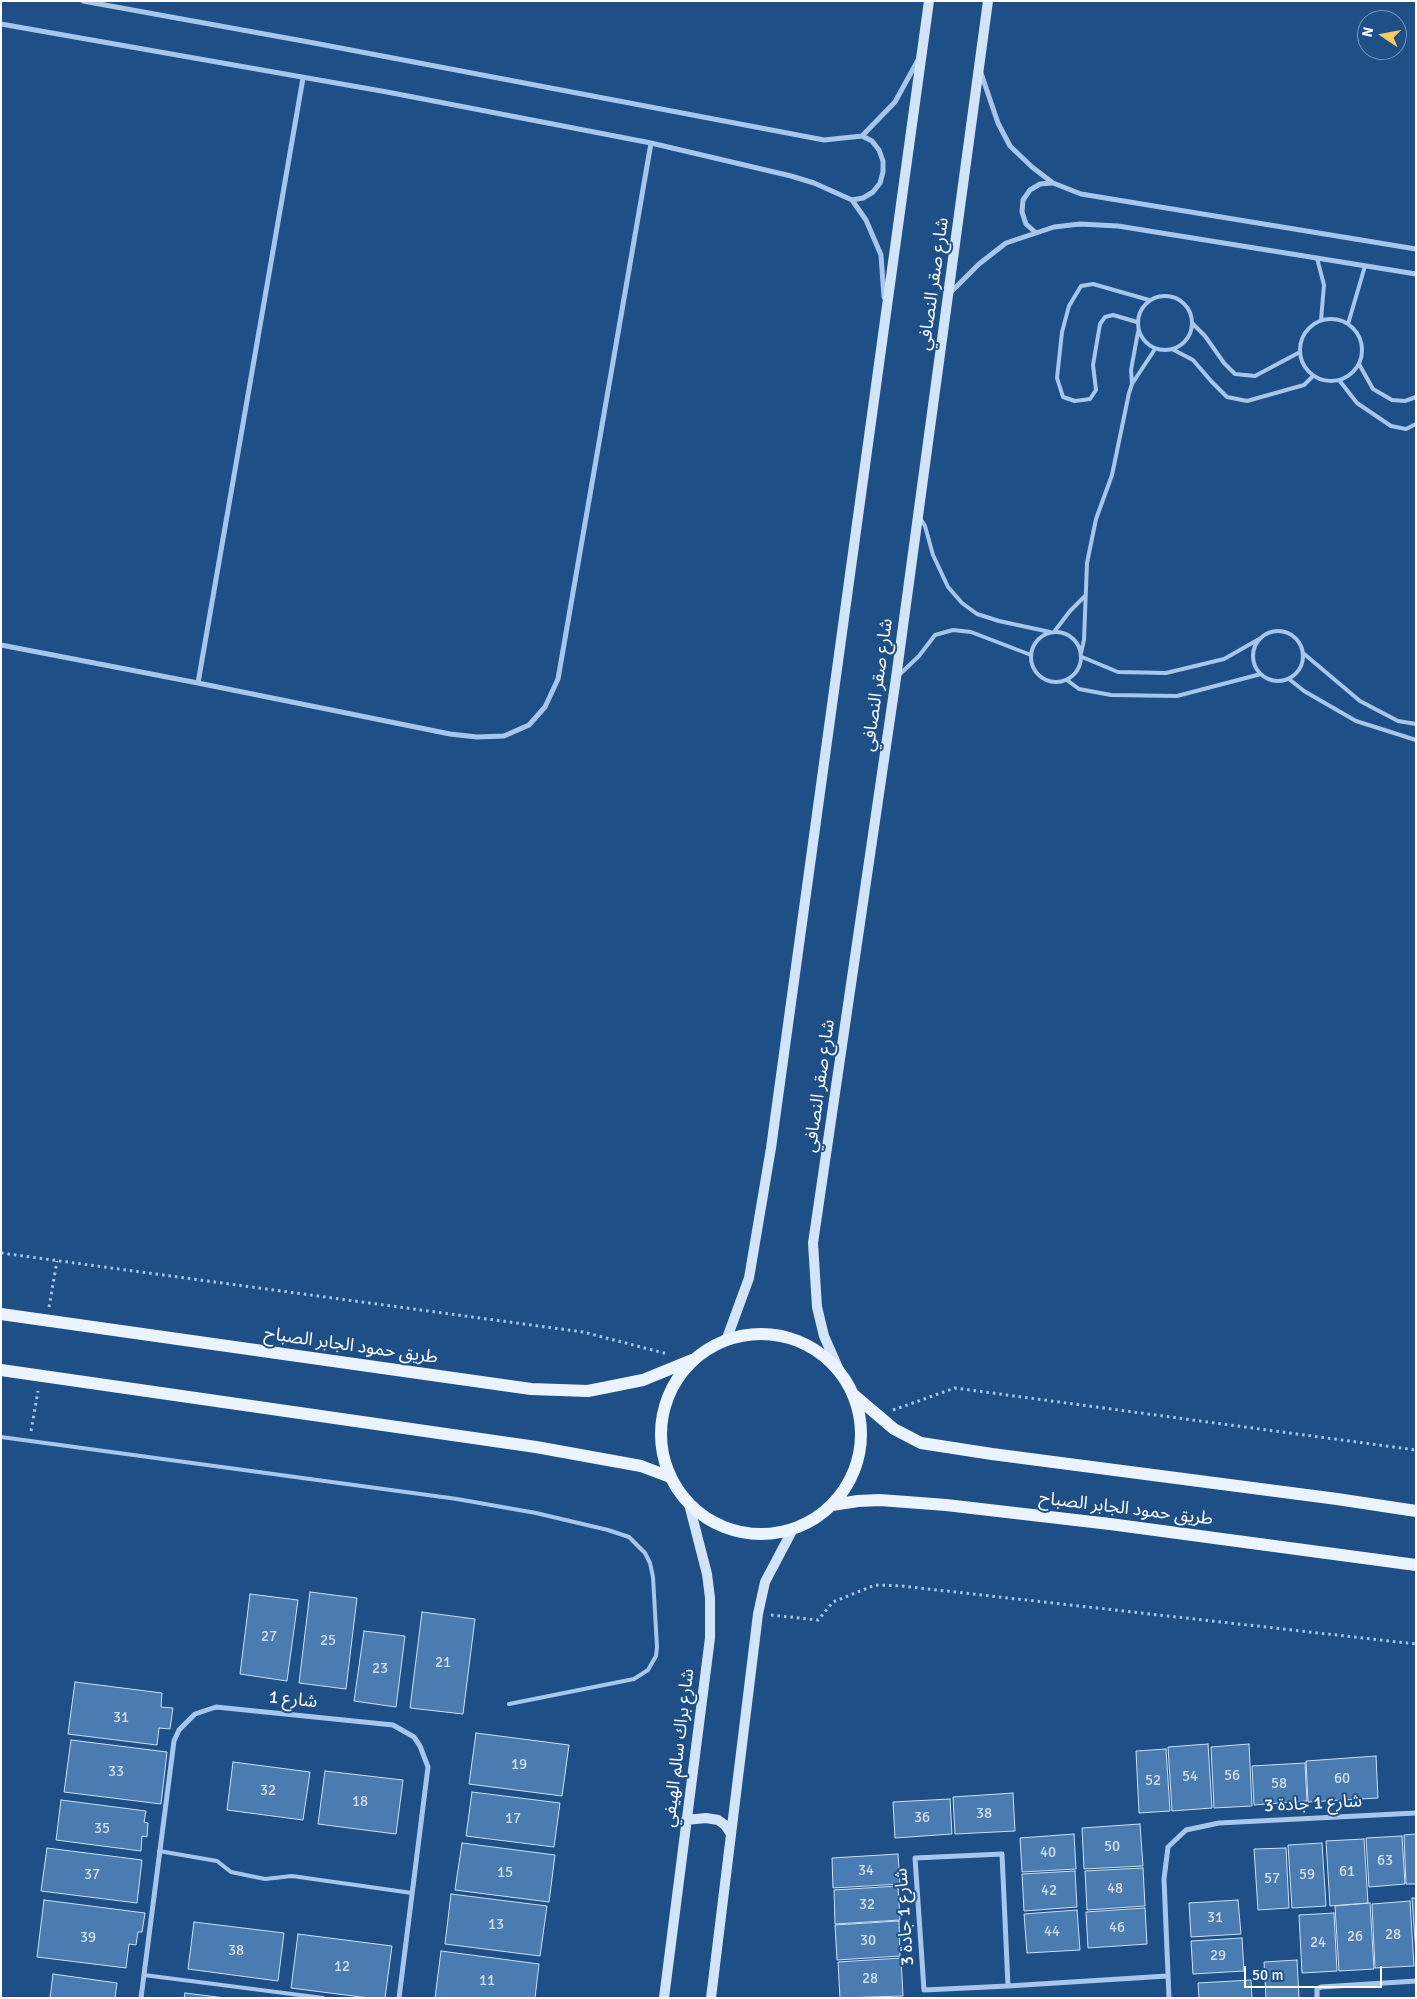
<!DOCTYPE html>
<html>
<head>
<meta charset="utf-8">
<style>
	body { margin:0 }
	#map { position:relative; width:1417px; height:1999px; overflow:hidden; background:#1e4f86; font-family:Signika,sans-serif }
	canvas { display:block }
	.frame { position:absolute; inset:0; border:2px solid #fff; pointer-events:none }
	.north { position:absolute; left:1357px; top:10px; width:50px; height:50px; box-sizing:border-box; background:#1e4f86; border:1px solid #7895b6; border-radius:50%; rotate:282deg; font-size:14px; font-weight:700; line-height:20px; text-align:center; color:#fff }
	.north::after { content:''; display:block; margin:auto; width:18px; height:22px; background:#faca65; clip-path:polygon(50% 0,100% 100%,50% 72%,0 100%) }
	.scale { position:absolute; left:1244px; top:1966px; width:138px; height:22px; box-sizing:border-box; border:2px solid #fff; border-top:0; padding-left:6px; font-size:15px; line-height:18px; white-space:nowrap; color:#fff; -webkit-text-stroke:4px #1e4f86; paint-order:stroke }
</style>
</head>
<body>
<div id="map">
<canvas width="1417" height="1999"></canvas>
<div class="frame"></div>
<div class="north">N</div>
<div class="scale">50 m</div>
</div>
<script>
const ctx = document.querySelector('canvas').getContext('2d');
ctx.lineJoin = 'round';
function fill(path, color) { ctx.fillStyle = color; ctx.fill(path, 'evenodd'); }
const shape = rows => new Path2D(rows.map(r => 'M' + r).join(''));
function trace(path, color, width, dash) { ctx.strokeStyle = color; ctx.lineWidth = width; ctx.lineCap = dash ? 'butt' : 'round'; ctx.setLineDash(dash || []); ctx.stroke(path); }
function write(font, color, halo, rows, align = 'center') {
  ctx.font = font + ' Signika,"Noto Sans Arabic",sans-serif'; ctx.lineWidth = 4; ctx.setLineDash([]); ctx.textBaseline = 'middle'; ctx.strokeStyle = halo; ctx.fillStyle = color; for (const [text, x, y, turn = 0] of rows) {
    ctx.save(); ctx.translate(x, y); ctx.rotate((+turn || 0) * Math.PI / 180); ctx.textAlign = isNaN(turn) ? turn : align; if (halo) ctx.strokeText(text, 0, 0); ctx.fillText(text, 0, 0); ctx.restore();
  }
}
const building = shape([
	[310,1592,357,1598,346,1689,299,1683,310,1592],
	[250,1594,298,1600,287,1681,240,1674,250,1594],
	[422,1612,475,1619,463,1714,410,1708,422,1612],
	[364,1631,405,1636,396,1707,354,1701,364,1631],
	[75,1682,162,1693,161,1707,173,1708,170,1729,159,1728,157,1745,68,1734,75,1682],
	[476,1733,569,1745,562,1796,469,1784,476,1733],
	[71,1740,167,1752,161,1804,64,1792,71,1740],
	[1208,1744,1212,1808,1172,1811,1168,1747,1208,1744],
	[1249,1744,1252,1806,1214,1808,1211,1747,1249,1744],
	[1166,1749,1170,1811,1139,1813,1136,1751,1166,1749],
	[1376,1756,1378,1798,1308,1802,1306,1761,1376,1756],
	[233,1762,310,1772,303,1820,227,1810,233,1762],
	[1305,1763,1307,1801,1254,1805,1252,1766,1305,1763],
	[325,1771,403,1780,396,1834,318,1824,325,1771],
	[472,1792,560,1803,554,1847,466,1836,472,1792],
	[1013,1793,1015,1831,955,1834,953,1797,1013,1793],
	[950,1799,952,1834,895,1838,893,1802,950,1799],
	[61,1800,146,1811,144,1822,148,1823,147,1837,142,1836,141,1851,56,1840,61,1800],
	[1140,1824,1143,1866,1084,1869,1082,1828,1140,1824],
	[1074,1834,1076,1869,1022,1872,1020,1838,1074,1834],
	[1416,1834,1416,1884,1406,1884,1404,1835,1416,1834],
	[1402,1836,1405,1884,1369,1887,1366,1838,1402,1836],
	[1364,1839,1368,1903,1330,1906,1326,1841,1364,1839],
	[462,1843,555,1855,549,1902,455,1890,462,1843],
	[1322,1843,1326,1906,1292,1908,1288,1845,1322,1843],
	[47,1848,142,1860,137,1903,41,1891,47,1848],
	[1286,1848,1289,1908,1258,1910,1254,1849,1286,1848],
	[898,1854,900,1884,833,1888,832,1858,898,1854],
	[1143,1868,1145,1906,1087,1910,1085,1871,1143,1868],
	[1075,1871,1077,1907,1024,1911,1022,1874,1075,1871],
	[898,1886,900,1920,835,1924,834,1890,898,1886],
	[451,1894,547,1906,540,1956,445,1944,451,1894],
	[1412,1898,1416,1898,1416,1955,1412,1898],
	[44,1900,145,1913,142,1932,138,1932,136,1945,129,1944,126,1968,37,1957,44,1900],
	[1238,1900,1241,1934,1191,1937,1189,1903,1238,1900],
	[1410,1901,1414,1966,1375,1968,1372,1904,1410,1901],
	[1370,1903,1374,1969,1339,1971,1335,1906,1370,1903],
	[1145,1908,1147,1944,1088,1948,1086,1912,1145,1908],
	[1077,1910,1080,1950,1027,1953,1024,1914,1077,1910],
	[1334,1913,1337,1971,1302,1973,1299,1915,1334,1913],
	[899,1921,900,1956,837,1960,835,1925,899,1921],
	[194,1922,284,1933,278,1981,188,1969,194,1922],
	[298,1934,392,1946,385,1998,369,1998,291,1988,298,1934],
	[1242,1938,1244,1971,1193,1974,1191,1941,1242,1938],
	[441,1951,539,1964,535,1998,435,1998,441,1951],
	[901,1958,903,1996,840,1998,838,1962,901,1958],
	[1297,1960,1299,1998,1266,1998,1264,1962,1297,1960],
	[53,1974,117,1983,115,1998,50,1998,53,1974],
	[1251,1980,1252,1998,1199,1998,1198,1983,1251,1980],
	[185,1993,225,1998,184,1998,185,1993]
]);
fill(building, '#4a7bb1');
trace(building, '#cbe1f8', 1);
trace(shape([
	[1,1253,583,1332,668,1354],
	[49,1307,57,1261],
	[893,1410,955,1388,1416,1450],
	[31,1431,38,1391],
	[771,1615,818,1620,833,1602,875,1585,902,1586,1416,1644]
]), '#a6c7eb', 3, [2.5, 4]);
trace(shape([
	[1317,258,1324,285,1321,320],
	'1138 323a27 27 0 1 1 54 0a27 27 0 1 1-54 0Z',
	'1300 350a31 31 0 1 1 62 0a31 31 0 1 1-62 0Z',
	[1137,322,1113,315,1105,317,1100,324,1093,365,1096,390,1090,399,1075,401,1063,397,1057,378,1062,332,1069,306,1081,286,1093,284,1149,300],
	[1192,323,1205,336,1224,363,1235,374,1255,376,1300,352],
	[1348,324,1365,266],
	[1172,349,1193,360,1211,381,1227,397,1247,401,1304,385,1313,376],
	[1359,364,1373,389,1392,400,1405,401,1416,397],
	[1339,380,1357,403,1391,426,1406,429,1416,424],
	[1132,384,1131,370,1138,332],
	[920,518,925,526,933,555,948,587,962,603,977,614,999,621,1050,632],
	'1253 656a25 25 0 1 1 50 0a25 25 0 1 1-50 0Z',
	'1031 657a25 25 0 1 1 50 0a25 25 0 1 1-50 0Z',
	[1054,632,1070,611,1085,596],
	[1081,653,1084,640,1087,563,1096,519,1112,475,1129,393,1132,384,1155,349],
	[1303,653,1360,701,1398,721,1416,724],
	[1082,657,1118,672,1166,673,1224,659,1261,638],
	[899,675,919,656,935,635,953,630,971,632,1031,655],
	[1289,679,1304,691,1356,721,1416,740],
	[1067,680,1079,689,1111,695,1177,696,1261,674],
	[1,1437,457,1499,536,1513,608,1530,629,1537,645,1553,650,1563,653,1577,657,1647,656,1656,648,1670,634,1679,509,1704],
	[159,1851,217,1861,231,1872,265,1879,292,1876,412,1893],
	[144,1975,323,1998]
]), '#a6c7eb', 4);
trace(shape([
	[83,1,314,43,824,140,862,136,895,102,918,60],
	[1,24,387,92,651,143,791,176,814,183,852,200,866,220,881,255,884,297],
	[981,73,998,123,1010,146,1032,167,1053,183,1081,194,1416,249],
	[852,200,863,198,873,192,880,183,883,172,883,161,879,150,872,141,862,136],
	[1035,232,1026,224,1022,212,1023,200,1030,190,1040,184,1052,183],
	[949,294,979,264,1006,243,1054,227,1080,224,1118,226,1416,274],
	[1,645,198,683,450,734,477,737,504,736,529,725,545,707,558,679,651,143],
	[198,683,303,78],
	[1008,1986,1002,1854,915,1858,924,1990,1008,1986,1167,1976],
	[141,1998,174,1741,179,1730,195,1714,216,1707,393,1725,414,1737,420,1746,428,1767,399,1998],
	[1169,1998,1164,1879,1168,1847,1186,1830,1219,1823,1416,1813],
	[1317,1998,1317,1989,1321,1987,1416,1981]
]), '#a6c7eb', 5);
trace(shape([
	[727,1338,749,1278,771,1148,929,1],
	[839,1370,824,1336,817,1307,813,1243,896,678,988,1],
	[686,1820,706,1818,718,1820,725,1825,731,1834],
	[664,1998,710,1638,710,1598,707,1574,689,1504],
	[711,1998,758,1614,765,1582,793,1529]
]), '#d2e4f8', 10);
trace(shape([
	[1,1314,531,1389,588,1391,643,1380,692,1360],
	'661 1434a100 100 0 1 1 200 0a100 100 0 1 1-200 0Z',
	[1,1370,536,1447,641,1466,670,1477],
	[854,1395,894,1429,921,1443,992,1454,1337,1499,1416,1511],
	[832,1505,858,1501,880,1500,946,1505,1110,1524,1416,1565]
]), '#eaf3fe', 12);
write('15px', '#d2deec', null, [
	["27",269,1637],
	["25",328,1641],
	["21",443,1663],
	["23",380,1669],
	["31",121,1718],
	["19",519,1765],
	["33",116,1772],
	["56",1232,1776],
	["54",1190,1777],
	["60",1342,1779],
	["52",1153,1781],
	["58",1279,1784],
	["32",268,1791],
	["18",360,1802],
	["38",984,1814],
	["36",922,1818],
	["17",513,1819],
	["35",102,1829],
	["50",1112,1847],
	["40",1048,1853],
	["63",1385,1861],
	["34",866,1871],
	["61",1347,1872],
	["15",505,1873],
	["37",92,1875],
	["59",1307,1875],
	["57",1272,1879],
	["48",1115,1889],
	["42",1049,1891],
	["32",867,1905],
	["31",1215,1918],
	["13",496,1925],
	["46",1117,1928],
	["44",1052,1932],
	["28",1393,1935],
	["26",1355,1937],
	["39",88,1938],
	["30",868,1941],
	["24",1318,1943],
	["38",236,1951],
	["29",1218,1956],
	["12",342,1967],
	["28",870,1979],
	["11",487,1981]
]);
write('18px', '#fff', '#1e4f86', [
	["شارع صقر النصافي",934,284,-82],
	["شارع صقر النصافي",878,685,-82],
	["شارع صقر النصافي",820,1086,-82],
	["طريق حمود الجابر الصباح",351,1346,8],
	["طريق حمود الجابر الصباح",1126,1509,7],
	["شارع 1",293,1700,6],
	["شارع براك سالم الهيفي",679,1748,-83],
	["شارع 1 جادة 3",1313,1804,-3],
	["شارع 1 جادة 3",905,1917,-94]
]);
</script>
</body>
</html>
